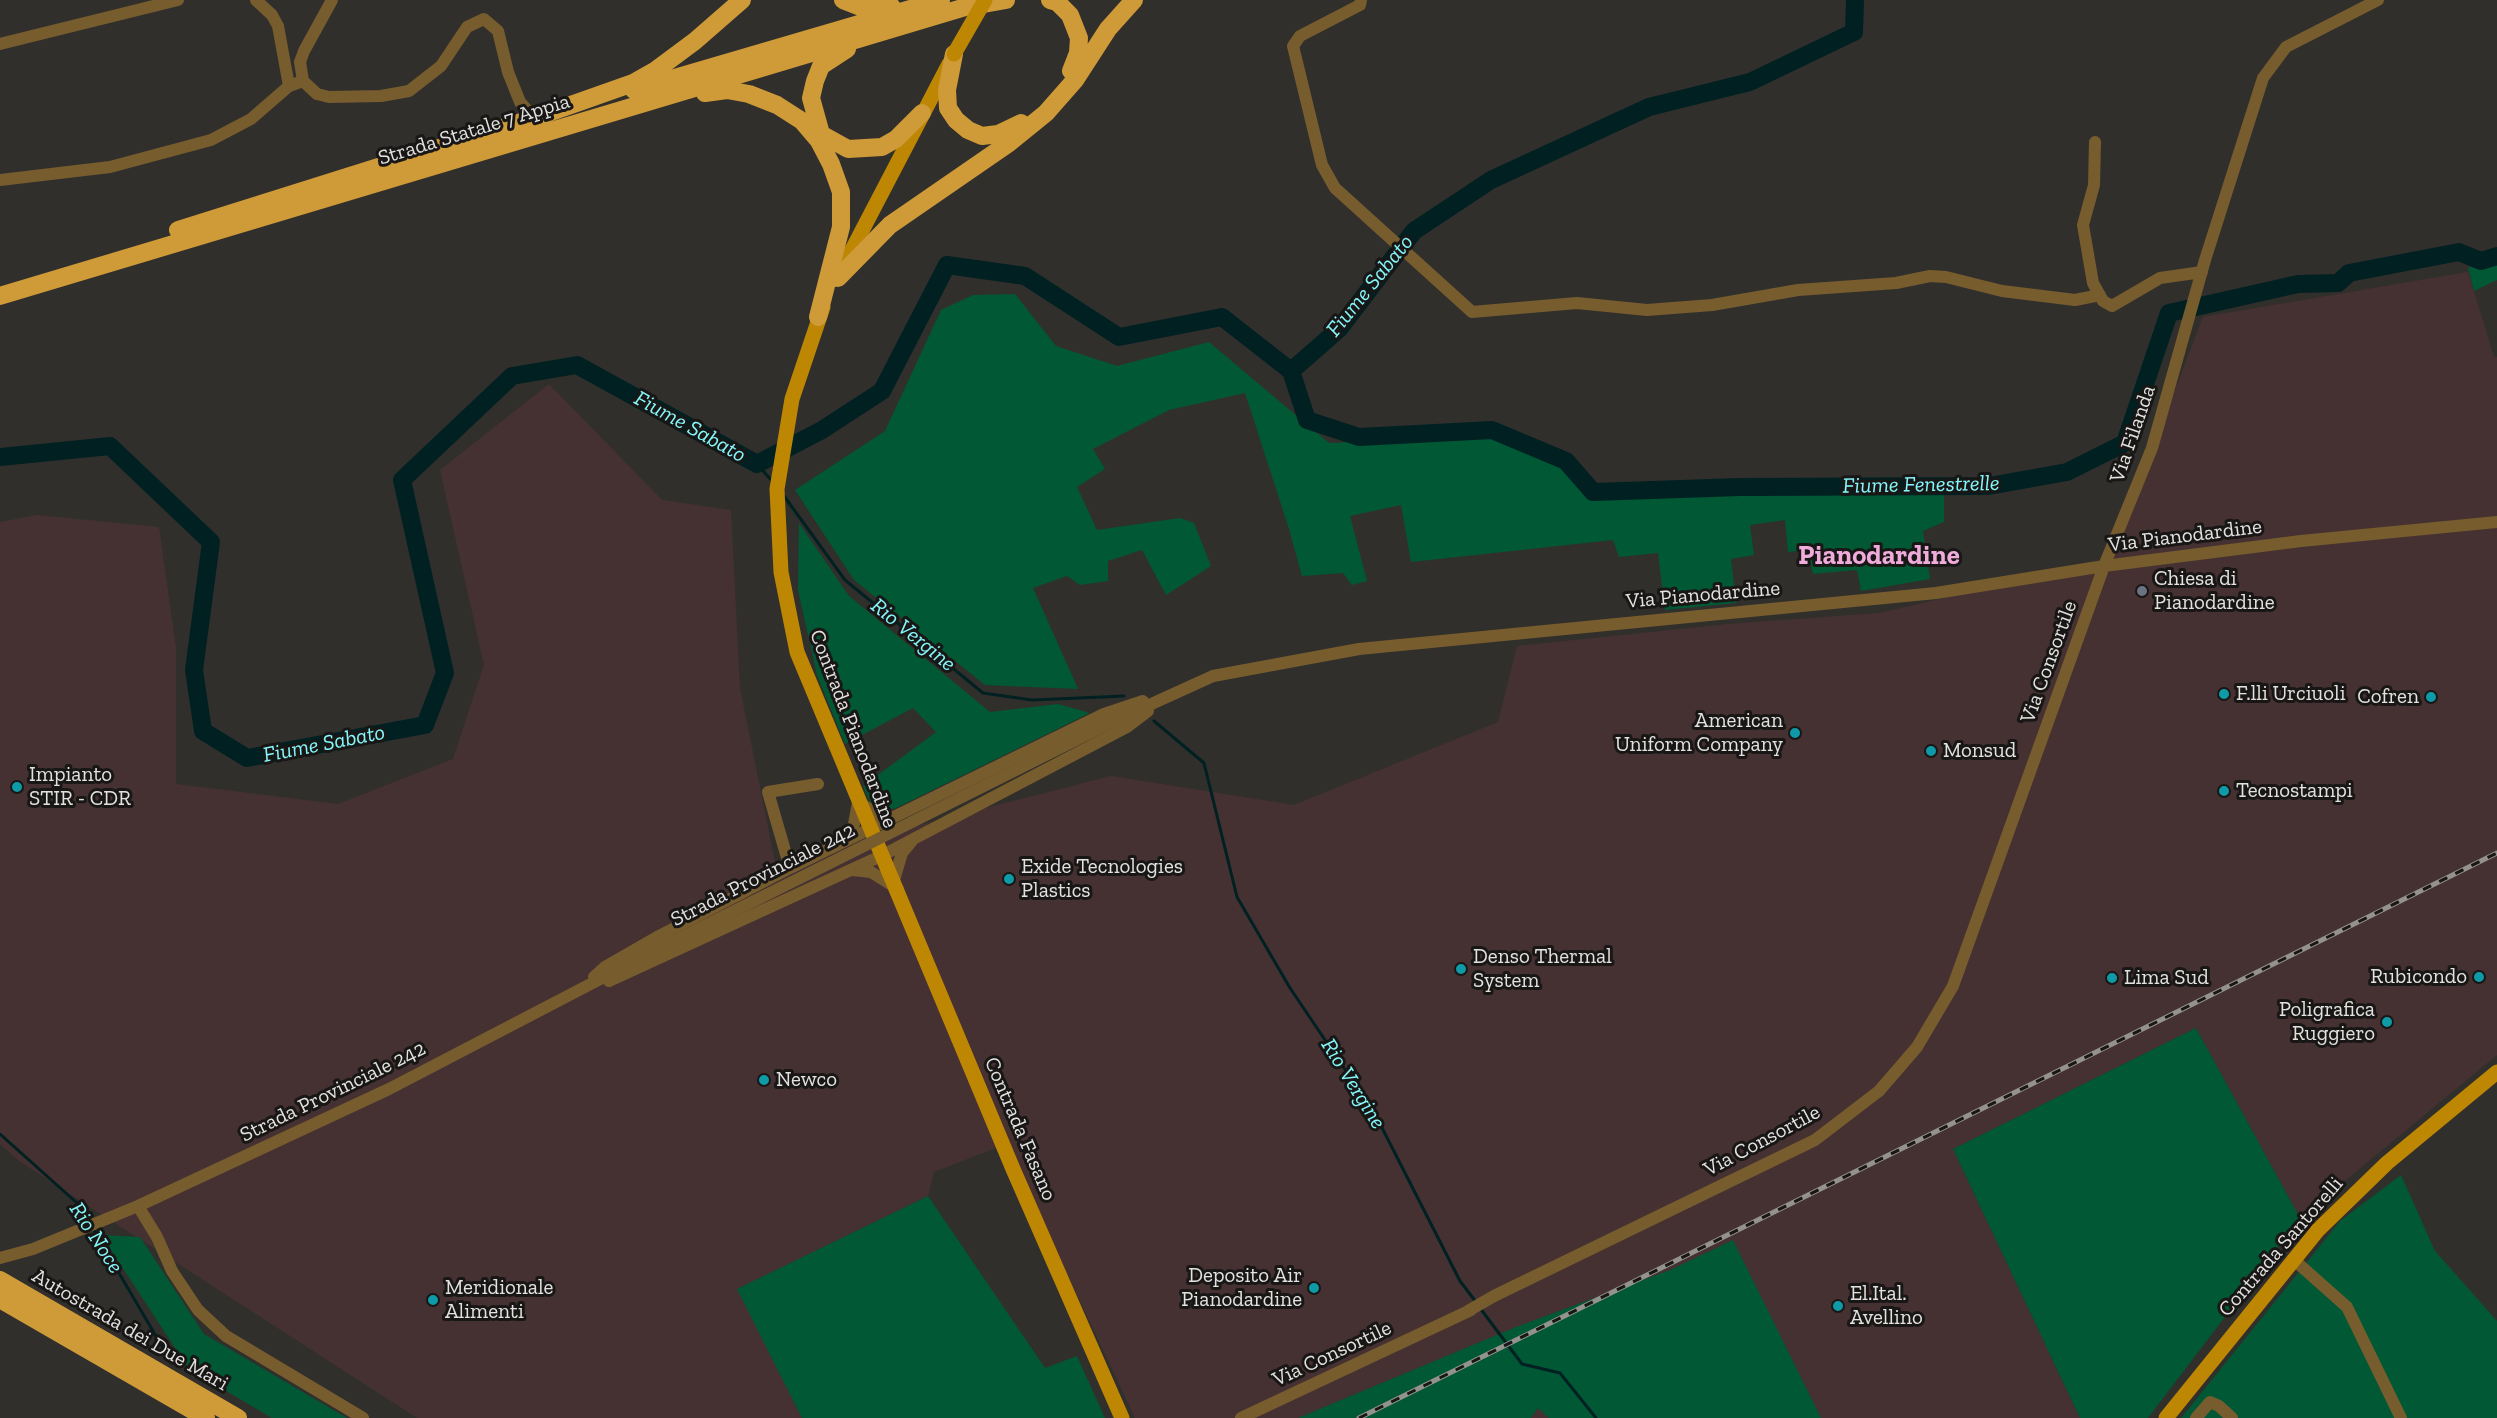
<!DOCTYPE html>
<html>
<head>
<meta charset="utf-8">
<style>
	body { margin:0 }
	canvas { display:block; background:#312f2b }
</style>
</head>
<body>
<canvas width="2497" height="1418"></canvas>
<script>
const ctx = document.querySelector('canvas').getContext('2d');
ctx.lineJoin = 'round';
function fill(path, color) { ctx.fillStyle = color; ctx.fill(path, 'evenodd'); }
const shape = rows => new Path2D(rows.map(r => 'M' + r).join(''));
function trace(path, color, width, dash) { ctx.strokeStyle = color; ctx.lineWidth = width; ctx.lineCap = dash ? 'butt' : 'round'; ctx.setLineDash(dash || []); ctx.stroke(path); }
function write(font, color, halo, rows, align = 'center') {
  ctx.font = font + ' "Zilla Slab",serif'; ctx.lineWidth = 6; ctx.setLineDash([]); ctx.textBaseline = 'middle'; ctx.strokeStyle = halo; ctx.fillStyle = color; for (const [text, x, y, turn = 0] of rows) {
    ctx.save(); ctx.translate(x, y); ctx.rotate((+turn || 0) * Math.PI / 180); ctx.textAlign = isNaN(turn) ? turn : align; if (halo) ctx.strokeText(text, 0, 0); ctx.fillText(text, 0, 0); ctx.restore();
  }
}
fill(shape([
	[2468,272,2494,357,2497,357,2497,1055,2300,1218,2196,1028,1953,1149,2080,1418,1531,1418,1538,1408,1493,1337,1298,1418,1135,1418,1006,1144,934,1172,928,1196,738,1289,802,1418,417,1418,19,1161,0,1144,0,522,37,515,159,527,176,648,176,784,338,804,453,759,484,665,440,470,549,384,662,500,731,510,740,688,775,862,1111,776,1294,805,1498,722,1517,646,1728,624,1879,613,2110,560,2203,317]
]), '#453131');
fill(shape([
	[2497,258,2497,280,2474,291,2468,268],
	[1015,294,1056,346,1117,366,1209,342,1329,443,1490,436,1556,462,1590,497,1944,494,1944,522,1923,531,1930,579,1861,591,1857,570,1813,574,1808,550,1788,552,1785,520,1750,525,1754,555,1731,559,1736,603,1665,610,1658,553,1619,557,1613,540,1411,562,1401,505,1350,516,1367,581,1352,585,1343,573,1302,576,1289,529,1245,393,1169,410,1093,449,1105,469,1077,487,1097,530,1180,518,1194,523,1211,566,1166,595,1142,550,1108,561,1108,581,1080,585,1067,576,1033,588,1078,689,985,685,854,580,795,490,885,431,941,310,973,295],
	[799,523,849,596,990,712,1058,704,1090,713,894,809,871,804,863,786,936,732,913,708,845,744,817,675,798,590],
	[2196,1028,2300,1218,2148,1418,2080,1418,1953,1149],
	[2401,1175,2435,1251,2497,1321,2497,1418,2181,1418,2340,1221],
	[928,1196,1045,1368,1077,1356,1105,1418,802,1418,737,1289],
	[101,1235,140,1237,204,1334,347,1418,272,1418,189,1369],
	[1733,1240,1821,1418,1549,1418,1538,1408,1531,1418,1298,1418,1516,1327,1670,1270]
]), '#005834');
trace(shape([
	[757,464,772,481],
	[784,496,845,580,983,693,1032,700,1124,696],
	[1154,721,1204,763,1237,897,1290,988,1375,1114,1460,1281,1476,1302],
	[0,1134,77,1203,88,1222],
	[92,1227,170,1360],
	[1480,1308,1522,1364,1560,1373,1596,1418]
]), '#002022', 3);
trace(shape([
	[1291,371,1307,420,1359,437,1492,430,1566,461,1593,492,1740,487,1989,486,2067,472,2125,443,2169,313,2298,284,2338,283,2349,273,2459,252,2481,261,2497,256],
	[0,457,110,446,211,542,194,670,203,731,247,758,425,725,445,673,402,480,512,376,577,365,757,464,822,430,882,391,947,265,1025,276,1119,337,1222,317,1291,371,1339,329,1414,231,1491,180,1649,107,1750,82,1854,32,1855,0]
]), '#002022', 18);
trace(shape([
	[1361,0,1360,5,1300,36,1293,46,1322,165,1335,188,1472,312,1577,303,1647,310,1712,305,1798,290,1896,283,1930,276,1946,277,2002,291,2075,300,2100,295],
	[0,44,178,0],
	[303,81,300,62,304,51,332,0],
	[289,86,303,81,317,94,329,97,381,96,409,91,441,66,467,27,484,19,498,31,508,72,520,102,534,118],
	[2095,142,2094,185,2083,225,2093,283,2103,301,2112,306,2160,278,2202,272],
	[0,180,110,167,211,140,251,119,289,86,278,26,272,15,256,0],
	[1114,721,1213,676,1359,649,1936,593,2104,566,2301,541,2497,522],
	[846,840,854,824,858,802,876,813,892,817],
	[790,868,768,792,818,784],
	[852,870,871,872,898,889],
	[894,880,902,853,912,841],
	[594,977,605,967,659,936,790,868,1104,714,1143,701],
	[609,981,881,856,1127,727,1148,711],
	[138,1206,157,1237,172,1271,198,1310,226,1336,363,1418],
	[0,1258,33,1249,138,1206,389,1089,654,951],
	[2293,1259,2347,1307,2401,1418],
	[1241,1418,1471,1310,1468,1311,1494,1296,1815,1140,1879,1091,1917,1047,1953,986,2104,566,2152,448,2205,260,2263,78,2286,47,2378,0],
	[2196,1418,2210,1402,2219,1406,2232,1418]
]), '#775c2e', 12);
trace(shape([
	[842,269,949,64],
	[823,307,792,399,777,489,781,572,797,652,1013,1169,1122,1418],
	[2166,1418,2318,1230,2387,1163,2497,1072]
]), '#bd8603', 15);
trace(shape([
	[843,0,866,9,892,7],
	[1050,0,1057,2,1070,15,1079,38,1078,53,1071,71],
	[978,5,1006,0],
	[847,49,821,66,815,81,811,98,821,134,848,149,882,147,896,139,922,113],
	[954,54,947,90,948,108,956,120,968,130,982,136,998,134,1021,123],
	[634,90,941,0],
	[705,93,727,90,749,94,777,105,802,121,819,141,831,164,841,192,841,227,818,317],
	[178,230,534,118,633,83,656,70,695,41,742,0],
	[838,278,890,225,1009,143,1046,113,1075,80,1108,29,1134,0],
	[0,296,989,0],
	[0,1280,238,1418],
	[0,1299,206,1418]
]), '#cf9a38', 18);
const rail = shape([
	[1359,1418,2497,853]
]);
trace(rail, '#93928f', 5);
trace(rail, '#181716', 3, [9]);
trace(shape([
	[654,951,1114,721]
]), '#775c2e', 12);
trace(shape([
	[954,54,985,0]
]), '#bd8603', 15);
for (const [x, y, r, color] of [
	[2142,591,6,"#6b7280"],
	[2224,694,6,"#0f9aa8"],
	[2431,697,6,"#0f9aa8"],
	[1795,733,6,"#0f9aa8"],
	[1931,751,6,"#0f9aa8"],
	[17,787,6,"#0f9aa8"],
	[2224,791,6,"#0f9aa8"],
	[1009,879,6,"#0f9aa8"],
	[1461,969,6,"#0f9aa8"],
	[2479,977,6,"#0f9aa8"],
	[2112,978,6,"#0f9aa8"],
	[2387,1022,6,"#0f9aa8"],
	[764,1080,6,"#0f9aa8"],
	[1314,1288,6,"#0f9aa8"],
	[433,1300,6,"#0f9aa8"],
	[1838,1306,6,"#0f9aa8"]
]) { const dot = new Path2D(); dot.arc(x, y, r, 0, 2 * Math.PI); ctx.fillStyle = color; ctx.fill(dot); trace(dot, '#181716', 2); }
write('21px', '#e3e2e0', '#181716', [
	["Strada Statale 7 Appia",474,130,-17],
	["Via Filanda",2133,434,-71],
	["Via Pianodardine",2185,536,-7],
	["Via Pianodardine",1703,595,-5],
	["Via Consortile",2049,662,-70],
	["Contrada Pianodardine",853,729,69],
	["Strada Provinciale 242",763,875,-27],
	["Strada Provinciale 242",333,1092,-26],
	["Contrada Fasano",1020,1129,67],
	["Via Consortile",1762,1141,-28],
	["Contrada Santorelli",2281,1247,-49],
	["Autostrada dei Due Mari",130,1330,30],
	["Via Consortile",1332,1354,-25]
]);
write('21px', '#e3e2e0', '#181716', [
	["Chiesa di",2154,579],
	["Pianodardine",2154,603],
	["F.lli Urciuoli",2236,694],
	["Cofren",2419,697,"right"],
	["American",1783,721,"right"],
	["Uniform Company",1783,745,"right"],
	["Monsud",1943,751],
	["Impianto",29,775],
	["STIR - CDR",29,799],
	["Tecnostampi",2236,791],
	["Exide Tecnologies",1021,867],
	["Plastics",1021,891],
	["Denso Thermal",1473,957],
	["System",1473,981],
	["Rubicondo",2467,977,"right"],
	["Lima Sud",2124,978],
	["Poligrafica",2375,1010,"right"],
	["Ruggiero",2375,1034,"right"],
	["Newco",776,1080],
	["Deposito Air",1302,1276,"right"],
	["Pianodardine",1302,1300,"right"],
	["Meridionale",445,1288],
	["Alimenti",445,1312],
	["El.Ital.",1850,1294],
	["Avellino",1850,1318]
], 'left');
write('italic 22px', '#85f7fb', '#181716', [
	["Fiume Sabato",1370,286,-51],
	["Fiume Sabato",690,427,29],
	["Fiume Fenestrelle",1921,485,-1],
	["Rio Vergine",913,635,39],
	["Fiume Sabato",324,744,-11],
	["Rio Vergine",1353,1084,58],
	["Rio Noce",96,1238,57]
]);
write('bold 27px', '#eeabdb', '#181716', [
	["Pianodardine",1879,556]
]);
</script>
</body>
</html>
